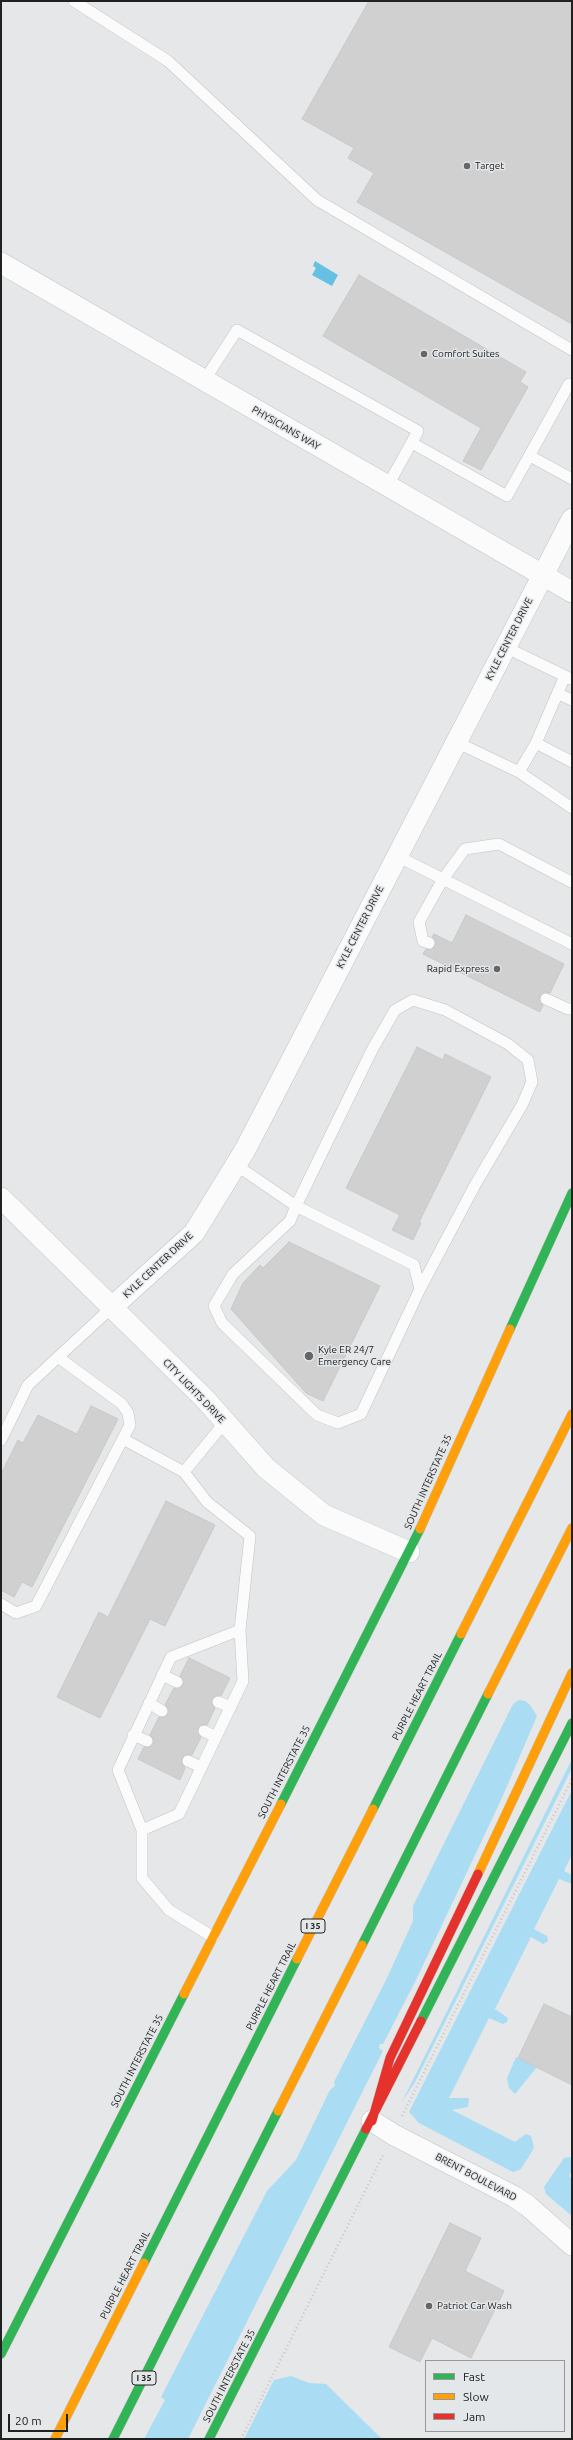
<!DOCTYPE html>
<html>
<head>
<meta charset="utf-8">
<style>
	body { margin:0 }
	#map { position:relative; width:573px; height:2440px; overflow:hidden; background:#e5e7e8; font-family:Ubuntu,sans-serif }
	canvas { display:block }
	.frame { position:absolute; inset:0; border:2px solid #202121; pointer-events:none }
	.legend { position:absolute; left:425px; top:2360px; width:140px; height:72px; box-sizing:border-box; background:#e4e7e9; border:1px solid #969899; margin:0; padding:5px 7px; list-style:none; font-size:12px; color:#202121 }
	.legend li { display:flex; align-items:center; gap:8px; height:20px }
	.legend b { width:20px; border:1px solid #969899 }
	.scale { position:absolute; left:8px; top:2414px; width:60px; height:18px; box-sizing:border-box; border:2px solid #202121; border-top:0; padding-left:5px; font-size:12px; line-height:14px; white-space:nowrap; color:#202121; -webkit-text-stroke:3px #e4e7e9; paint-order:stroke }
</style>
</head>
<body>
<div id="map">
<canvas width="573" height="2440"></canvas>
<div class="frame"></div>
<ul class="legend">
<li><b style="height:5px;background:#30b455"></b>Fast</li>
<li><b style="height:5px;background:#ff9f0a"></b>Slow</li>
<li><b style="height:5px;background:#e5322d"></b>Jam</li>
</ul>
<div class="scale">20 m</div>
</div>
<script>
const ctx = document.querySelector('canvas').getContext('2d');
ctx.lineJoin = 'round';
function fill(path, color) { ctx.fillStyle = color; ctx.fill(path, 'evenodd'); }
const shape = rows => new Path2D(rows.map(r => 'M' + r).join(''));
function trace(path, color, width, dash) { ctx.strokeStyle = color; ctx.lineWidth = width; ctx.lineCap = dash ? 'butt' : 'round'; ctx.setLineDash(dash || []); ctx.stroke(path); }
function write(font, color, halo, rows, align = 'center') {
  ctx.font = font + ' Ubuntu,sans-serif'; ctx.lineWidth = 3; ctx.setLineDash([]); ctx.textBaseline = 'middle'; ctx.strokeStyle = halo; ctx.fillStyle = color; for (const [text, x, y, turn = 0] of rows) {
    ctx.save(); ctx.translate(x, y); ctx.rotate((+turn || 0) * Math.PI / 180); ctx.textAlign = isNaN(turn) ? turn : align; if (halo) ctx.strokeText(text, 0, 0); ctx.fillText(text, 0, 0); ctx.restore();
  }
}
fill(shape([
	[519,1700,525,1701,530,1705,537,1716,501,1800,416,1980,383,2044,380,2044,379,2048,383,2051,209,2397,188,2439,144,2439,165,2400,161,2397,267,2191,296,2160,330,2090,335,2086,334,2082,386,1980,413,1921,413,1906,513,1704],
	[572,1759,572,1768,415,2082,402,2102],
	[572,1790,572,1854,564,1871,572,1875,572,1884,559,1879,534,1929,547,1936,548,1941,543,1944,531,1937,495,2009,508,2018,507,2022,503,2024,489,2018,449,2098,469,2098,468,2107,452,2110,515,2142,526,2134,531,2136,534,2147,531,2153,521,2169,513,2172,419,2123,409,2112],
	[516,2057,537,2067,515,2094,509,2088,507,2078],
	[569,2157,572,2159,572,2170,569,2176,572,2179,572,2216,546,2194,544,2187,564,2158],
	[291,2376,309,2383,326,2384,382,2439,244,2439,274,2380]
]), '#aadcf4');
fill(shape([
	[315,261,338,275,332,286,312,275,316,268,313,266]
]), '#66c0e4');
const building = shape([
	[369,1,572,1,572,324,357,202,374,173,348,158,354,148,302,119,369,1],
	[359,275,526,372,520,382,528,387,481,470,463,461,481,428,323,336,359,275],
	[466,915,564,964,550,993,545,992,540,996,539,1000,543,1005,540,1012,423,954,426,949,431,950,435,946,436,941,432,937,434,934,452,943,466,915],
	[417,1047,443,1060,445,1054,491,1077,419,1222,421,1223,413,1240,392,1230,400,1215,346,1188,417,1047],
	[289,1242,380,1286,323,1401,306,1393,231,1309,243,1283,260,1265,263,1268,289,1242],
	[91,1406,118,1419,32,1587,22,1582,14,1597,1,1590,1,1474,18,1440,23,1443,38,1415,77,1434,91,1406],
	[166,1501,215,1525,165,1626,150,1619,100,1718,57,1697,99,1612,108,1617,166,1501],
	[189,1658,230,1678,221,1696,217,1695,212,1699,211,1703,215,1708,207,1725,200,1725,198,1728,201,1737,192,1755,187,1754,182,1758,181,1762,185,1768,180,1780,138,1759,144,1747,148,1748,153,1744,154,1740,150,1735,159,1717,165,1717,168,1714,168,1708,165,1705,174,1688,178,1689,183,1685,184,1681,180,1676,189,1658],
	[544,2004,572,2017,572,2085,518,2058,544,2004],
	[450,2223,481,2238,465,2271,504,2291,471,2358,432,2338,420,2362,389,2347,450,2223]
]);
fill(building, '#d0d0d1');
trace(building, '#c7c8c8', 1);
const lane = shape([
	[74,1,168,61,317,200,572,350],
	[204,381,237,330,418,431,387,487],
	[412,443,507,496,569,384],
	[530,456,572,479],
	[505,647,571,679],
	[559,694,572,700],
	[456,742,519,772,572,808],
	[536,743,572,762],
	[519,772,536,743,565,676],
	[397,856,572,944],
	[429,943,423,941,419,922,443,879,465,849,499,844,571,882],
	[546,999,568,1009,572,1009],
	[236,1165,296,1206,290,1221,233,1274,214,1306,222,1323,317,1415,338,1423,361,1414,420,1289,414,1265,296,1206,372,1050,395,1010,413,1000,445,1010,508,1044,528,1060,532,1082,522,1105,475,1185,420,1289],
	[123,1439,184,1472],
	[1,1440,28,1385,111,1308],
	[1,1604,16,1613,36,1606,130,1425,128,1413,122,1404,58,1357],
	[162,1675,177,1682],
	[218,1702,231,1707],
	[149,1703,162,1711],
	[204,1731,216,1737],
	[133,1735,147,1741],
	[188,1761,201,1767],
	[142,1830,179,1814,243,1681,240,1630,250,1536,207,1502,184,1472,225,1422],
	[213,1937,169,1910,142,1878,142,1830,118,1770,171,1657,240,1630]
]);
const street = shape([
	[1,263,572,592],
	[1,1198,205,1399,266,1468,324,1515,409,1552],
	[111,1308,194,1233,245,1150,572,519],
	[372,2121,394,2135,515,2197,528,2206,572,2245]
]);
const fast = shape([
	[510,1329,572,1193],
	[281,1804,420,1529],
	[373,1809,461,1634],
	[362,1945,488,1694],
	[421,2021,572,1723],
	[144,2263,297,1959],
	[1,2354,184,1994],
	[113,2439,278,2111],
	[209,2439,366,2129]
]);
const slow = shape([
	[420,1529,510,1329],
	[461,1634,572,1414],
	[488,1694,572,1528],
	[478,1874,572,1673],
	[297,1959,373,1809],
	[184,1994,281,1804],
	[278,2111,362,1945],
	[55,2439,144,2263]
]);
const jam = shape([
	[372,2121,390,2058,478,1874],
	[366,2129,421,2021]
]);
trace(lane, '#c2c3c3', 12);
trace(street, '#c2c3c3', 22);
trace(fast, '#c2c3c3', 10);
trace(slow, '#c2c3c3', 10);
trace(jam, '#c2c3c3', 10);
trace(shape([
	[402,2116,572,1779],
	[241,2439,384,2153]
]), '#c6c6c6', 2.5, [1, 3]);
trace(lane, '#fbfbfc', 11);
trace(street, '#fbfbfc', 21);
trace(fast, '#30b455', 9);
trace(slow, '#ff9f0a', 9);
trace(jam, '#e5322d', 9);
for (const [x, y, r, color] of [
	[467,166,4,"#656667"],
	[424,354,4,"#656667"],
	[497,969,4,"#656667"],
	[309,1356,5,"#656667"],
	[429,2306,4,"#656667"]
]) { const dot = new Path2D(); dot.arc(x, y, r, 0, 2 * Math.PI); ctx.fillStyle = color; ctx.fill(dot); trace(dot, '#e4e7e9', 1.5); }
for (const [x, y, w] of [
	[313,1926,24],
	[144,2378,24]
]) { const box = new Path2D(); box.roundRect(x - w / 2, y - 7, w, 14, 3); ctx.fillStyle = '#e4e7e9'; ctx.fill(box); trace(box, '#202121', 1); }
write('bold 9px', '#202121', null, [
	["I 35",313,1926],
	["I 35",144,2378]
]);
write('10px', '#202121', '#e4e7e9', [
	["Target",475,166],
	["Comfort Suites",432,354],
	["Rapid Express",489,969,"right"],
	["Kyle ER 24/7",318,1350],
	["Emergency Care",318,1362],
	["Patriot Car Wash",437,2306]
], 'left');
write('10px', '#202121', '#e4e7e9', [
	["PHYSICIANS WAY",286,428,30],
	["KYLE CENTER DRIVE",509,639,-63],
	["KYLE CENTER DRIVE",360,927,-63],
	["KYLE CENTER DRIVE",158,1265,-43],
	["CITY LIGHTS DRIVE",194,1391,46],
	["SOUTH INTERSTATE 35",428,1482,-66],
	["PURPLE HEART TRAIL",417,1696,-63],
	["SOUTH INTERSTATE 35",284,1772,-63],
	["PURPLE HEART TRAIL",271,1986,-63],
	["SOUTH INTERSTATE 35",137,2061,-63],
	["BRENT BOULEVARD",476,2177,28],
	["PURPLE HEART TRAIL",125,2275,-63],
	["SOUTH INTERSTATE 35",229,2376,-63]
]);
</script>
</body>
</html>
